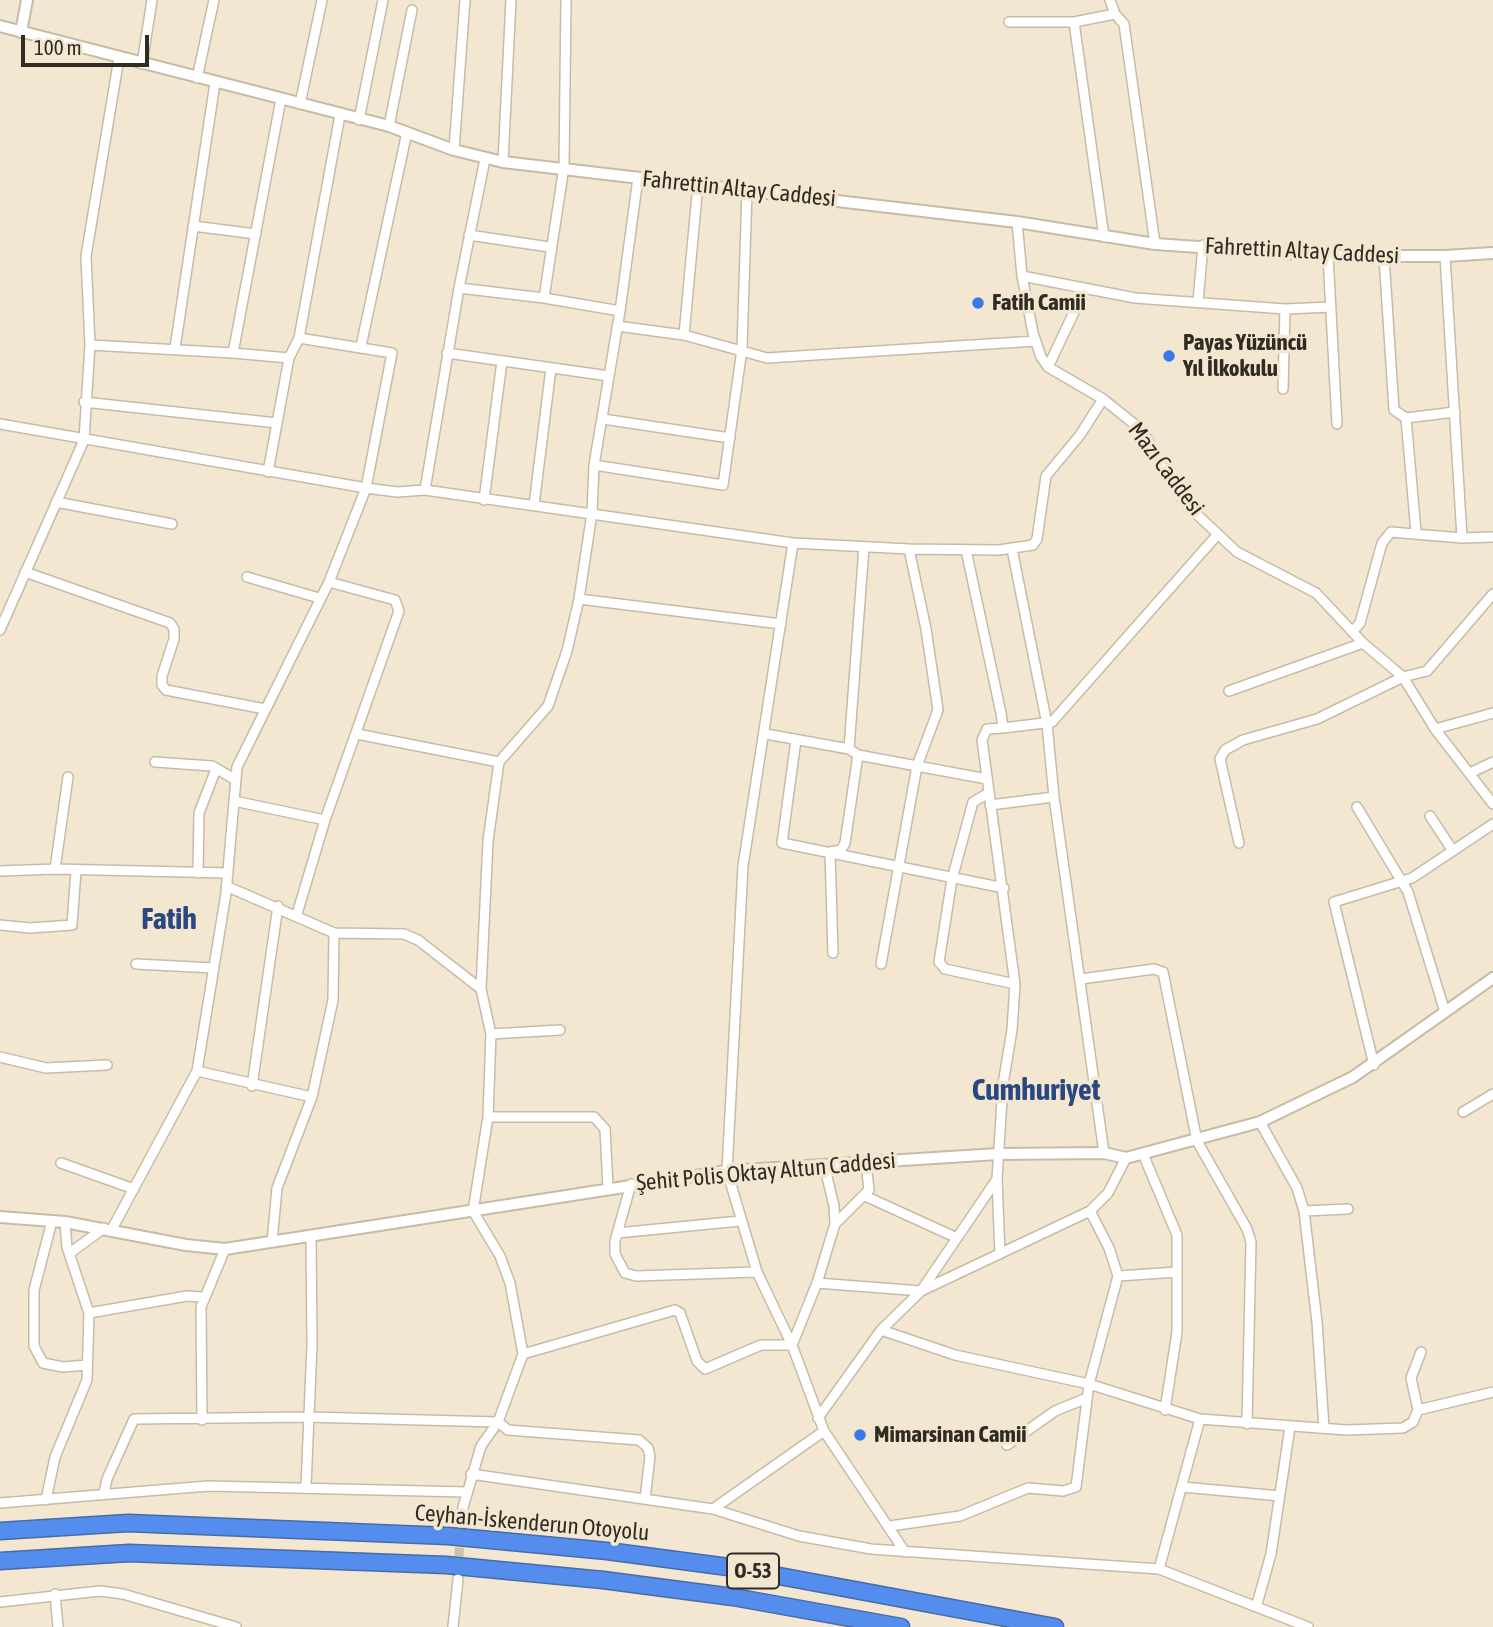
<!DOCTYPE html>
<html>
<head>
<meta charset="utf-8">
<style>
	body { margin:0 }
	#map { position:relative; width:1493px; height:1627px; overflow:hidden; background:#f4e7d1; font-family:"Asap Condensed",sans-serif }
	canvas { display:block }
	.scale { position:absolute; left:21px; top:35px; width:128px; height:32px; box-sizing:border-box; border:4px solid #302b23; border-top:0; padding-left:9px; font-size:21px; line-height:24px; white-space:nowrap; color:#302b23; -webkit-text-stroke:5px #f4e7d1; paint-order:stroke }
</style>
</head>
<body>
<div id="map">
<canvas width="1493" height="1627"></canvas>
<div class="scale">100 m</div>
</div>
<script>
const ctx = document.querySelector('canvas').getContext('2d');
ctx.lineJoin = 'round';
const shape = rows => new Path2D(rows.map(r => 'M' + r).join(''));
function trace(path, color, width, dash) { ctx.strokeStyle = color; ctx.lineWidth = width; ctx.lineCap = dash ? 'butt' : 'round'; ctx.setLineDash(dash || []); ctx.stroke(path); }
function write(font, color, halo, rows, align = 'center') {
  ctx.font = font + ' "Asap Condensed",sans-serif'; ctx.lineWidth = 7; ctx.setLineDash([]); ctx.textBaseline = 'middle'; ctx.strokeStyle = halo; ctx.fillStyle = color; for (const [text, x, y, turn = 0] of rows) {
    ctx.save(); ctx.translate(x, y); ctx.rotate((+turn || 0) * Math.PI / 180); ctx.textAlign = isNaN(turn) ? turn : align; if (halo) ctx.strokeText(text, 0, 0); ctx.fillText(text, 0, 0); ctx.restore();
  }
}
trace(shape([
	[458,1570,462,1511]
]), '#cdc1ae', 9, [9, 4.5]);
const minor = shape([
	[1110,0,1115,14,1124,24,1155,244],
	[1009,22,1074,22,1115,14],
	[1074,22,1104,237],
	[142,64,152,0],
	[197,78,214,0],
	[281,99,233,353,289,358],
	[300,104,322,0],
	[359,120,383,0],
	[389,126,412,10],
	[454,150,465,0],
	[503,162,511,0],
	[1017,222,1022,276,1033,333,1041,357,1048,367,1103,399,1143,431,1164,471,1188,506,1237,552,1316,593,1363,643,1403,677,1435,729,1493,804],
	[193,226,256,234],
	[469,235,549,247],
	[1328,256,1337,424],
	[1445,256,1462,538],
	[1384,257,1394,410,1406,418,1416,532],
	[1022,276,1135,298,1285,309,1331,307],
	[459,288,544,298,620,311],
	[544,298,564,167,566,0],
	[1198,302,1203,245],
	[617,326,684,335,767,358,1036,341],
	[684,335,698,184],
	[90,345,233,353],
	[361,346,407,132],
	[175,348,215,83],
	[447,353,609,376],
	[1048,367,1085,289],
	[1283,389,1285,309],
	[84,402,277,423],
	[1406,418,1455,412],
	[603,419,730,438],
	[0,424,366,488,397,492,425,490,459,288,485,159],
	[594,465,723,485,742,349,747,191],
	[268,472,289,358,299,338,340,115],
	[425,490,793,543,909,549],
	[484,500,502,361],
	[56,502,172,524],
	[534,505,551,368],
	[1012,549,1047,724,1054,797,1104,1153],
	[966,550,1001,713,1003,728,987,729,982,740,1015,984,1012,1030,1003,1084,997,1179,1000,1254],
	[25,572,170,623,174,629,174,639,162,676,162,685,166,690,265,709],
	[247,577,319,598],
	[579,599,781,624],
	[0,630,84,440,90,345,86,256,119,58],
	[1352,632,1360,623,1382,543,1391,532,1462,538,1493,537],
	[1229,691,1363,643],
	[1003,728,1052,722,1218,534],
	[1435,729,1493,713],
	[357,734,499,762],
	[766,734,849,749,858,755,987,779],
	[796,740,782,843,1004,888],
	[849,749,864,547],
	[155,762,212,766,236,780],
	[1470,773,1493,762],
	[989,793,973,802,952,879,939,962,945,969,1015,984],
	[234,801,325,820],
	[990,805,1054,797],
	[1357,807,1408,892,1445,1012],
	[1430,816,1453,851],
	[1239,843,1220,759,1225,750,1243,740,1317,719,1403,677,1427,671,1493,594],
	[55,869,68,777],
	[0,871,55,869,228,873],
	[198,873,199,813,216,769],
	[226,886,334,933,404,934,418,940,481,989],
	[297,914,325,820,399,611,395,600,329,582],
	[0,925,30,928,72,925,76,870],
	[833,953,830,852,841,850,845,843,858,755],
	[136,964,214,968],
	[881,964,917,766,938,710,926,629,909,549,999,550,1033,545,1037,539,1046,476,1080,435,1103,399],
	[1081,979,1154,969,1163,972,1197,1141,1247,1229,1251,1242,1247,1424],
	[491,1034,560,1030],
	[0,1057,46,1068,107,1065],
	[1374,1065,1334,902,1412,878,1493,824],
	[197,1071,312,1097,333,1000,334,933],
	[252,1086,278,906],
	[1463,1112,1493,1094],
	[488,1117,594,1117,605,1129,608,1187],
	[1260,1122,1297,1188,1304,1211,1317,1322,1324,1428],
	[1143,1154,1177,1235,1177,1332,1165,1410],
	[61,1163,134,1189],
	[631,1184,615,1241,615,1254,625,1273,636,1276,757,1272],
	[865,1196,955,1237],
	[1304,1211,1348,1209],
	[52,1221,34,1290,34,1346,43,1363,63,1367,87,1365],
	[835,1224,869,1190,866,1163],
	[112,1229,197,1071,226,893,237,767,329,582,366,488,392,353,299,338],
	[617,1233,740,1221],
	[272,1242,277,1188,312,1097],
	[70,1253,104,1228],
	[1118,1276,1177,1272],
	[817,1283,921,1291,997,1179],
	[89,1313,187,1296,202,1297],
	[881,1330,955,1355,1089,1384,1200,1419,1346,1430,1403,1428,1413,1422,1418,1410,1411,1378,1421,1352],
	[792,1345,757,1272,727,1171,743,866,793,543],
	[792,1345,817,1283,835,1224,834,1206,824,1164],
	[523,1354,675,1310,680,1313,697,1361,705,1369,761,1345,792,1345,824,1431,905,1552],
	[1418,1410,1493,1392],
	[818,1418,881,1330,921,1291,1090,1211,1108,1193,1126,1158],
	[202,1420,201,1307,225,1249],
	[1007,1445,1055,1411,1087,1398],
	[471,1474,713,1509,799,1536,871,1549,1159,1569,1200,1419],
	[306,1486,312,1345,311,1236],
	[1183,1487,1280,1496],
	[104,1493,107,1479,134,1419,308,1417,498,1422,508,1430,639,1440,648,1448,650,1456,645,1499],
	[46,1500,55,1457,87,1380,89,1313,67,1247,65,1222],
	[0,1503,208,1486,466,1492],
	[713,1509,824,1431],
	[462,1511,481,1446,498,1422,523,1354,510,1283,500,1256,473,1211,488,1117,491,1034,481,989,488,841,499,762,548,706,567,651,579,599,592,513,594,465,620,311,638,178],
	[890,1526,960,1516,1028,1488,1063,1491,1076,1487,1089,1384,1118,1276,1109,1248,1090,1211],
	[1159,1569,1308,1627],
	[55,1594,58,1627],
	[0,1602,100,1591,123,1594,236,1627],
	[1257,1604,1271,1554,1290,1427],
	[453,1627,458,1579]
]);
const tertiary = shape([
	[0,26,389,126,454,150,503,162,1017,222,1155,244,1328,256,1445,256,1493,253],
	[21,32,27,0],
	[0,1217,65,1222,186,1245,225,1249,727,1171,998,1154,1104,1153,1126,1158,1260,1122,1353,1077,1493,978]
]);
const motorway = shape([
	[0,1531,128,1523,448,1536,607,1551,736,1568,1055,1627],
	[0,1561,129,1553,446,1565,603,1580,733,1597,901,1627]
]);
trace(minor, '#c8bba6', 12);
trace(tertiary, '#c8bba6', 14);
trace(motorway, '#476ba7', 19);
trace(minor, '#fff', 9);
trace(tertiary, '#fff', 10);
trace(motorway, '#548dee', 16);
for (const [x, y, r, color] of [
	[978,303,7,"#3979e8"],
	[1169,356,7,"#3979e8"],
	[860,1435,7,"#3979e8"]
]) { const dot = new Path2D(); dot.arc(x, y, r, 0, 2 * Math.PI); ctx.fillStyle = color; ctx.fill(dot); trace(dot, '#f4e7d1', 2.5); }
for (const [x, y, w] of [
	[753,1571,52]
]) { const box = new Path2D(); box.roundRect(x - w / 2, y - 17.5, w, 35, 5); ctx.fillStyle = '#f4e7d1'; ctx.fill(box); trace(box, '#302b23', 2); }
write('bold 21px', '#302b23', null, [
	["O-53",753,1571]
]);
write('23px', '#302b23', '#f4e7d1', [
	["Fahrettin Altay Caddesi",739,189,6],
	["Fahrettin Altay Caddesi",1302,251,3],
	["Mazı Caddesi",1166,469,53],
	["Şehit Polis Oktay Altun Caddesi",766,1172,-5],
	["Ceyhan-İskenderun Otoyolu",532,1523,5]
]);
write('bold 23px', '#302b23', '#f4e7d1', [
	["Fatih Camii",992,303],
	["Payas Yüzüncü",1183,343],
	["Yıl İlkokulu",1183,369],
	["Mimarsinan Camii",874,1435]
], 'left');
write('bold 30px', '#28487f', '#f4e7d1', [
	["Fatih",169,920],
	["Cumhuriyet",1036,1091]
]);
</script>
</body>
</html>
